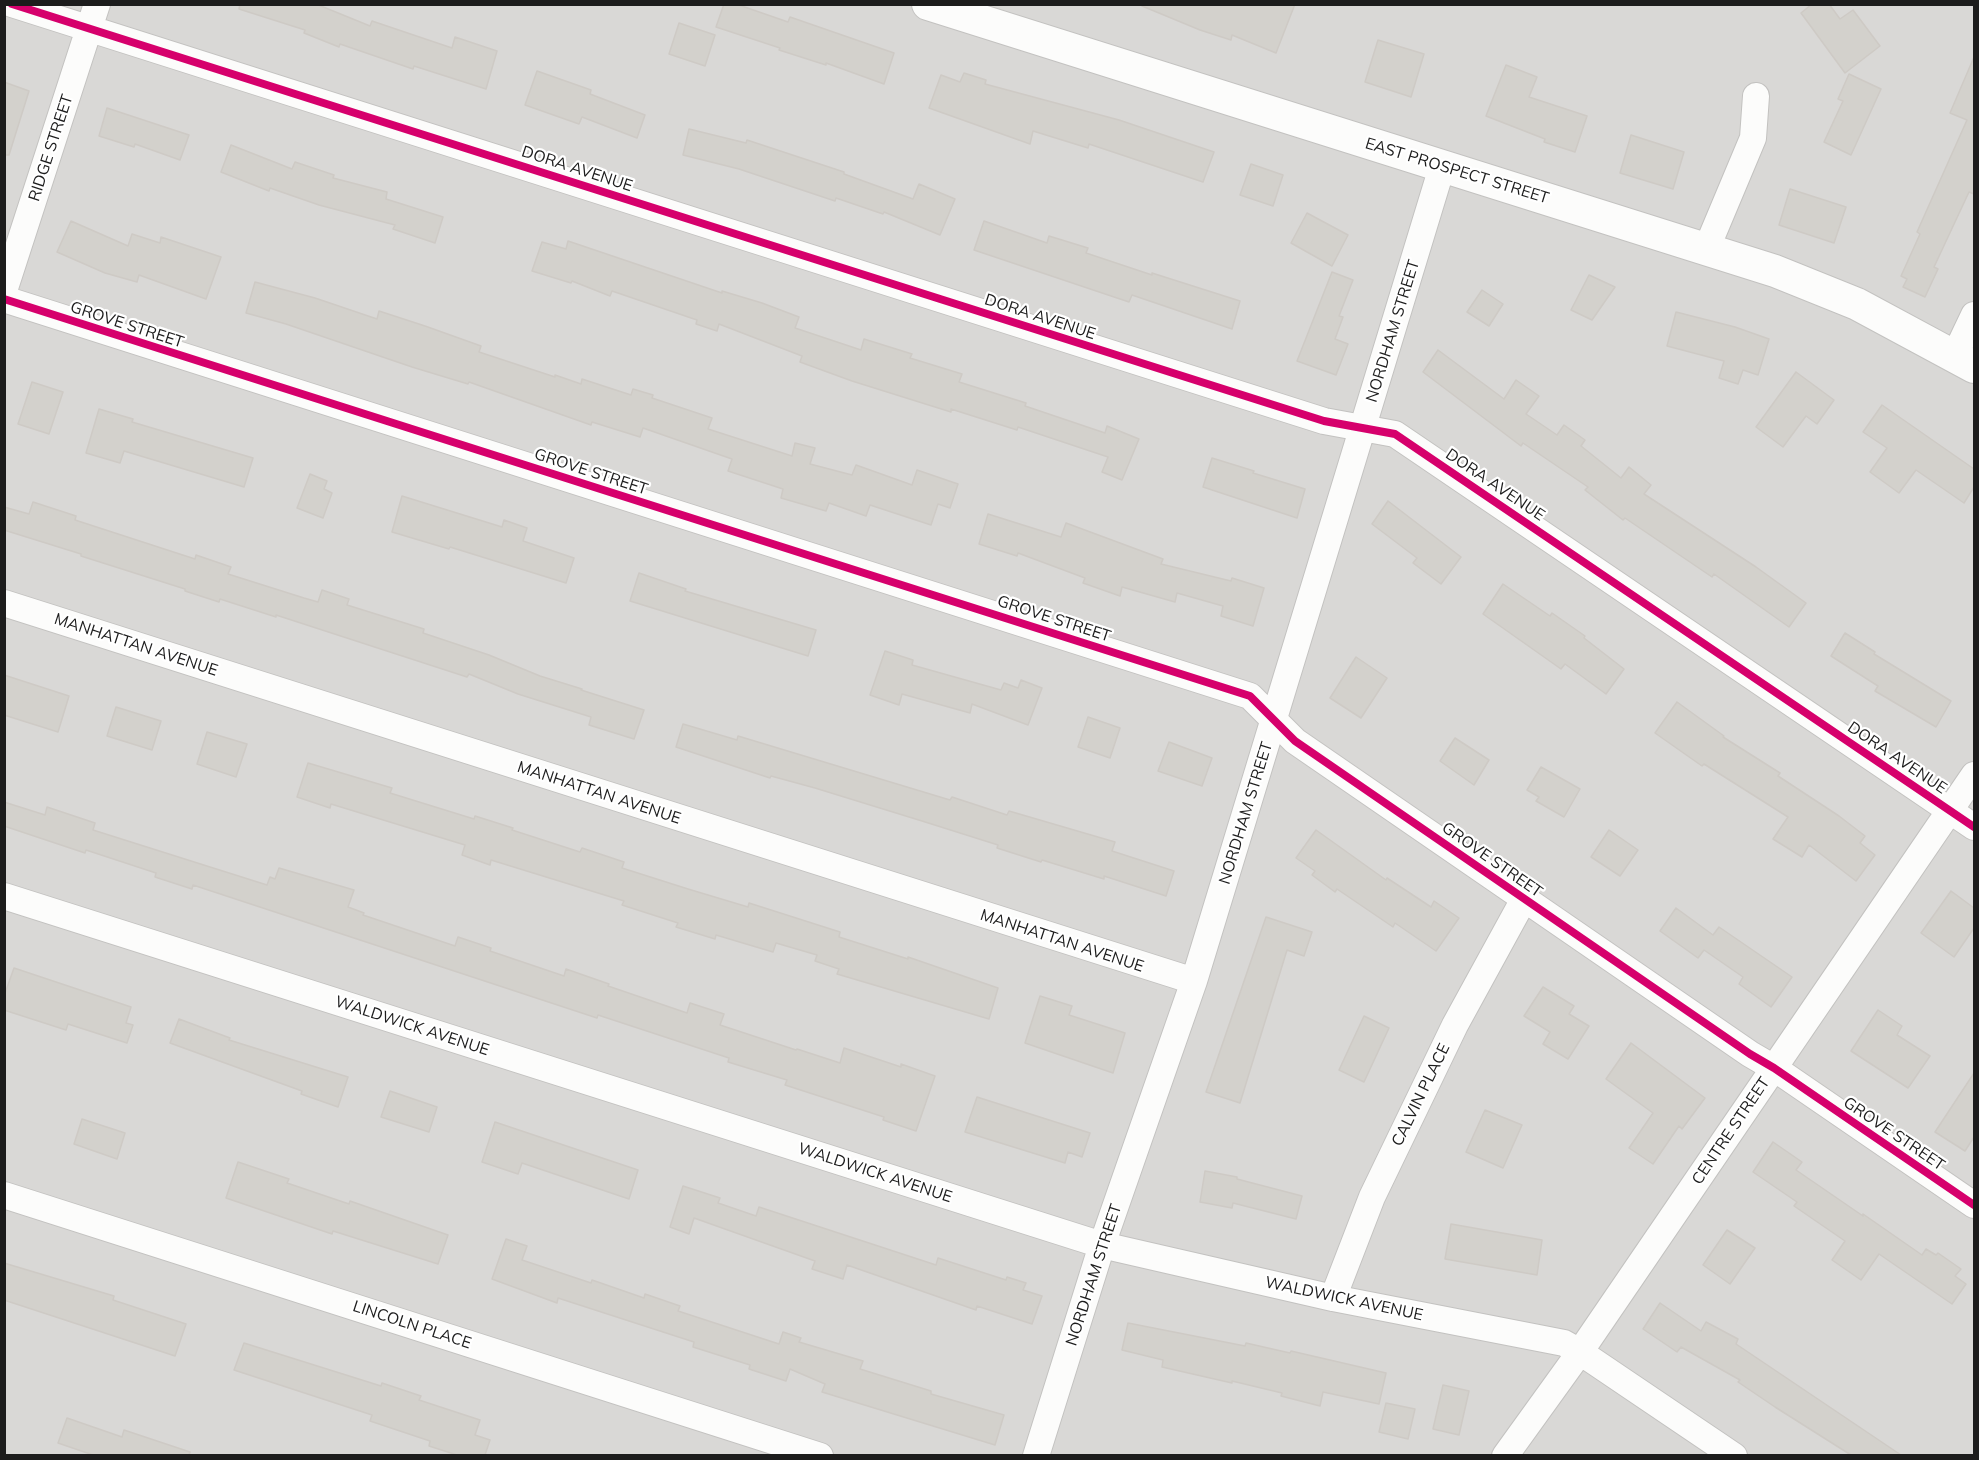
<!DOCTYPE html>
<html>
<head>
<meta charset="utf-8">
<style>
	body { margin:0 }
	#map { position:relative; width:1979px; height:1460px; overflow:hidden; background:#eae9e4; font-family:Mulish,sans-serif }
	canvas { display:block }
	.frame { position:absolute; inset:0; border:6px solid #1c1c1c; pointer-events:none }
</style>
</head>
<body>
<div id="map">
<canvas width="1979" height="1460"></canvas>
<div class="frame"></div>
</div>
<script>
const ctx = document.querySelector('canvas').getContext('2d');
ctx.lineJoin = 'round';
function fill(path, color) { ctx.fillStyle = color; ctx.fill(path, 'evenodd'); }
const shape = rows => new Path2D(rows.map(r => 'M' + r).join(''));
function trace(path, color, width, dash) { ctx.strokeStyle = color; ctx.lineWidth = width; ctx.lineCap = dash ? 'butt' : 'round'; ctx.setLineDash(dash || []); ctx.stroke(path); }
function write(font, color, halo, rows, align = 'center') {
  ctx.font = font + ' Mulish,sans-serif'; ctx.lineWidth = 4.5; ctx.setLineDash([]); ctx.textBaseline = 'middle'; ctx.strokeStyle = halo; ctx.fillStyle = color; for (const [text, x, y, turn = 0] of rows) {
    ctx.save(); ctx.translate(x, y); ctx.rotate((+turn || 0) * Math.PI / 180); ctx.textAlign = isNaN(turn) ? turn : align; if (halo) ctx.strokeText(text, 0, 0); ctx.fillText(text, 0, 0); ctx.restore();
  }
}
fill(shape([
	[5,5,1974,5,1974,1455,5,1455]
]), '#d9d8d6');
const building = shape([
	[240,4,316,4,370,26,372,21,452,48,455,37,497,51,486,89,414,66,413,69,340,44,339,47,304,33,305,30,239,9,240,4],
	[724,4,736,4,788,22,790,17,894,53,884,84,826,63,826,65,779,50,780,48,716,27,724,4],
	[1142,4,1295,4,1276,53,1232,35,1231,40,1200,30,1142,6,1142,4],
	[1812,4,1829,4,1840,19,1853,10,1880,46,1845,73,1801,13,1812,4],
	[679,23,715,35,705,66,669,54,679,23],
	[1378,40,1424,54,1411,97,1365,82,1378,40],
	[1974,57,1974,194,1969,192,1934,267,1938,269,1925,297,1903,287,1907,279,1901,276,1920,234,1917,232,1967,120,1950,113,1974,57],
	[1506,65,1537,77,1529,97,1587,116,1575,152,1544,142,1545,139,1486,116,1506,65],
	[537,71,591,90,590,94,645,115,637,138,582,117,579,124,525,105,537,71],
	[964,73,986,80,985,84,1119,120,1214,152,1203,182,1089,144,1088,148,1033,131,1030,144,929,108,941,75,960,82,964,73],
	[1849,74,1881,89,1851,155,1824,142,1843,101,1838,99,1849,74],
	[4,82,29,91,9,155,4,155,4,82],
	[107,108,189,135,180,160,135,144,134,147,99,136,107,108],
	[689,129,746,143,747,140,844,172,844,174,913,199,919,184,955,199,940,235,884,212,883,214,836,198,835,201,739,169,683,155,689,129],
	[1631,135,1684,152,1673,189,1620,173,1631,135],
	[231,145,292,169,295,162,334,175,333,178,387,192,386,199,443,217,435,243,393,229,395,225,319,205,270,188,269,191,221,172,231,145],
	[1251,164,1283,175,1273,206,1240,195,1251,164],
	[1790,189,1846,207,1834,243,1779,225,1790,189],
	[1307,213,1348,235,1332,266,1291,243,1307,213],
	[71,221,128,246,132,234,160,243,161,237,221,257,206,299,139,275,137,282,105,273,57,252,71,221],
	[984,221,1047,243,1049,236,1088,248,1086,253,1152,275,1152,273,1240,301,1232,329,1132,295,1129,302,974,250,984,221],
	[568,241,722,293,722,291,762,303,799,317,795,328,861,350,864,339,912,354,910,358,962,374,959,382,1026,403,1025,406,1105,433,1107,426,1139,439,1122,480,1102,472,1108,457,1018,427,1017,430,951,409,951,412,852,381,800,362,802,356,719,324,717,331,696,324,697,320,612,291,610,296,572,281,571,283,532,271,542,242,566,249,568,241],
	[1332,272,1353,280,1339,316,1343,317,1335,339,1348,344,1336,375,1297,361,1332,272],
	[1589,275,1615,287,1592,320,1571,310,1589,275],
	[255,282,315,298,377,319,379,311,425,326,481,346,479,352,555,377,555,375,581,384,582,379,631,395,633,389,653,395,652,398,712,418,708,429,792,456,795,443,815,448,810,464,852,475,856,465,912,485,917,470,958,484,950,508,938,504,931,525,870,505,866,516,829,503,826,511,781,498,783,489,728,471,732,459,643,428,640,437,592,422,591,425,469,382,468,384,412,367,286,324,246,313,255,282],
	[1482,290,1503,304,1489,326,1467,312,1482,290],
	[1676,312,1735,327,1769,339,1758,375,1743,370,1738,384,1719,378,1724,361,1667,346,1676,312],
	[1438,350,1504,399,1516,380,1539,396,1526,414,1557,435,1564,425,1585,440,1581,446,1621,478,1629,467,1651,485,1644,494,1756,567,1806,603,1789,627,1714,574,1712,577,1625,518,1623,520,1585,490,1588,487,1523,443,1521,446,1423,372,1438,350],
	[1796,372,1834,400,1817,424,1806,416,1783,447,1756,427,1796,372],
	[32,382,63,392,49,434,18,424,32,382],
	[1882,405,1974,469,1974,487,1964,503,1916,470,1899,493,1870,472,1887,448,1863,432,1882,405],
	[99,409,133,419,132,422,253,458,244,487,124,451,120,463,86,453,99,409],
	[1212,458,1254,471,1253,473,1305,489,1297,518,1203,487,1212,458],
	[310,474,327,481,324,489,332,493,323,518,297,508,310,474],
	[402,496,502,527,504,520,527,528,523,541,574,558,566,583,450,547,449,549,392,532,402,496],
	[1388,501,1461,557,1441,584,1413,563,1417,558,1372,524,1388,501],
	[33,502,76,516,75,520,195,559,196,555,231,567,228,574,304,598,318,602,322,590,349,599,347,605,424,629,423,633,489,655,540,676,582,689,581,690,644,710,634,739,589,725,591,717,518,694,469,674,467,677,276,615,276,617,220,599,219,602,185,591,185,589,81,556,81,554,4,530,4,507,29,514,33,502],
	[988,514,1061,537,1066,523,1163,559,1161,564,1231,581,1232,578,1264,588,1253,626,1221,616,1223,606,1177,593,1175,602,1122,587,1120,596,1083,583,1085,578,1018,553,1017,556,979,544,988,514],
	[639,573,686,589,685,591,816,630,808,656,630,601,639,573],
	[1503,584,1550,616,1552,613,1585,636,1584,638,1624,669,1606,694,1565,664,1561,669,1483,614,1503,584],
	[1845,633,1875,652,1874,654,1951,701,1936,727,1875,691,1878,686,1831,656,1845,633],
	[885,651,913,660,912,665,1001,690,1004,683,1018,688,1021,680,1042,688,1028,725,972,704,970,713,902,694,899,705,870,695,885,651],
	[1356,657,1387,678,1361,718,1330,698,1356,657],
	[4,675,69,696,58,732,4,715,4,675],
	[1677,702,1724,736,1723,737,1780,773,1778,776,1839,816,1865,836,1860,843,1875,855,1856,881,1809,845,1802,857,1773,839,1788,817,1704,764,1702,766,1655,733,1677,702],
	[116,707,161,721,152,750,107,736,116,707],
	[1088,717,1120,728,1110,758,1078,747,1088,717],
	[683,724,737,740,738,736,950,800,952,797,1007,815,1009,811,1115,842,1112,851,1174,871,1166,896,1104,876,1104,879,1042,860,1041,862,997,848,998,845,922,821,815,788,771,776,770,778,676,747,683,724],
	[207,732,247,744,236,777,197,764,207,732],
	[1455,738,1489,760,1474,785,1440,761,1455,738],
	[1169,742,1212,758,1202,786,1158,771,1169,742],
	[308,763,392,788,390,793,474,819,475,816,513,828,512,830,580,852,582,848,624,862,622,868,688,889,748,907,749,903,840,932,839,937,908,959,908,957,998,988,989,1019,837,974,839,969,815,961,817,955,776,943,773,952,716,935,715,939,676,927,678,923,622,905,624,901,491,860,490,865,462,855,465,845,331,804,330,808,297,797,308,763],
	[1541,767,1580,789,1564,817,1536,801,1539,797,1527,790,1541,767],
	[4,802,45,815,47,807,95,823,93,830,267,885,270,877,275,879,279,868,330,883,354,890,348,907,364,913,363,915,455,946,458,937,491,948,490,951,564,976,566,969,609,984,608,986,687,1013,690,1003,724,1014,720,1025,796,1050,797,1049,840,1063,844,1048,901,1067,901,1064,935,1076,916,1131,883,1120,884,1117,785,1085,787,1080,728,1062,729,1058,598,1015,597,1018,193,885,192,889,155,877,156,873,86,850,85,853,4,826,4,802],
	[1316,830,1386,880,1387,878,1431,907,1434,901,1459,918,1436,951,1395,923,1393,927,1337,889,1335,892,1312,875,1315,871,1296,858,1316,830],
	[1609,830,1638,850,1620,876,1591,857,1609,830],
	[1951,891,1974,908,1974,928,1954,957,1921,933,1951,891],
	[1676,908,1713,935,1719,927,1792,977,1771,1007,1739,984,1743,977,1704,950,1698,958,1660,931,1676,908],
	[1266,917,1312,932,1304,956,1287,950,1240,1103,1206,1092,1266,917],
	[14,968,131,1007,126,1023,133,1025,127,1043,68,1024,66,1030,4,1010,4,996,14,968],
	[1543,987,1574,1006,1569,1014,1589,1026,1568,1059,1543,1044,1550,1032,1524,1016,1543,987],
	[1040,996,1072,1006,1069,1015,1125,1033,1113,1073,1025,1043,1040,996],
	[1878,1010,1902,1026,1897,1035,1930,1056,1908,1088,1851,1051,1878,1010],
	[1364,1016,1389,1028,1364,1082,1339,1070,1364,1016],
	[179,1019,230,1038,229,1040,348,1077,338,1107,301,1094,302,1091,170,1043,179,1019],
	[1631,1043,1705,1098,1682,1129,1679,1126,1653,1164,1629,1148,1653,1113,1606,1079,1631,1043],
	[1974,1073,1974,1137,1965,1151,1935,1132,1974,1073],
	[390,1091,437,1107,429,1132,381,1117,390,1091],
	[977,1097,1090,1133,1082,1157,1068,1152,1065,1163,965,1132,977,1097],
	[1485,1110,1522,1125,1503,1168,1466,1152,1485,1110],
	[82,1119,125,1133,117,1159,74,1144,82,1119],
	[495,1122,638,1170,629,1199,522,1163,518,1174,482,1162,495,1122],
	[1773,1142,1802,1162,1796,1170,1863,1216,1863,1214,1922,1255,1926,1249,1936,1255,1938,1253,1961,1269,1955,1276,1966,1284,1952,1304,1879,1254,1861,1280,1832,1260,1845,1241,1794,1206,1797,1202,1753,1172,1773,1142],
	[238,1162,289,1179,287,1183,349,1204,350,1201,448,1235,438,1264,333,1231,332,1234,226,1198,238,1162],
	[1205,1171,1237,1177,1237,1179,1302,1196,1296,1219,1233,1203,1232,1208,1200,1202,1205,1171],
	[683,1186,720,1198,718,1203,756,1216,759,1207,936,1265,938,1258,1006,1280,1007,1277,1026,1283,1023,1290,1042,1296,1032,1324,977,1306,976,1310,847,1265,843,1279,812,1269,815,1261,694,1218,689,1234,670,1227,683,1186],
	[1451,1224,1542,1240,1537,1275,1445,1259,1451,1224],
	[1727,1230,1755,1248,1730,1284,1703,1265,1727,1230],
	[506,1239,527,1246,522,1260,591,1283,592,1280,644,1298,645,1294,680,1306,678,1311,779,1344,783,1332,801,1338,799,1342,863,1361,860,1369,931,1391,931,1394,1004,1415,995,1445,822,1392,825,1384,790,1369,786,1381,749,1369,750,1365,693,1347,694,1342,558,1298,557,1303,492,1279,506,1239],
	[4,1263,114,1296,113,1300,186,1324,175,1356,4,1300,4,1263],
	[1660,1303,1701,1331,1706,1322,1738,1339,1736,1344,1901,1455,1851,1455,1775,1407,1738,1382,1740,1380,1681,1347,1677,1352,1643,1329,1660,1303],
	[1128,1323,1245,1346,1246,1343,1290,1353,1291,1351,1386,1373,1379,1404,1323,1392,1320,1406,1281,1396,1282,1393,1232,1381,1232,1383,1162,1367,1163,1360,1122,1350,1128,1323],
	[244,1343,381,1386,382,1383,421,1396,419,1400,480,1420,475,1435,490,1440,485,1455,457,1455,429,1446,430,1441,370,1421,372,1415,234,1370,244,1343],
	[1443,1385,1469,1391,1459,1435,1433,1429,1443,1385],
	[1386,1403,1415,1409,1408,1439,1379,1432,1386,1403],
	[67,1418,122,1437,124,1430,190,1452,189,1455,93,1455,58,1443,67,1418]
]);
fill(building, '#d3d1cc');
trace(building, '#cecac5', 1.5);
const minor = shape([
	[12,4,1324,421,1395,434,1974,827],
	[1706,250,1753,138,1756,96],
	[4,291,97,4],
	[4,299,1250,696,1295,741,1750,1054,1774,1068,1974,1205],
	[1954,357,1974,315],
	[4,603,1194,981],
	[4,896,1102,1245,1333,1298,1564,1343,1580,1352,1734,1456],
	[4,1195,820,1456],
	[1333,1298,1372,1197,1455,1025,1524,899],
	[1036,1456,1102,1245,1194,981,1442,167],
	[1505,1456,1580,1352,1974,775]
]);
const tertiary = shape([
	[928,4,1775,271,1857,304,1974,367]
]);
trace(minor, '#c3c2c0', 28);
trace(tertiary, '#c3c2c0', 34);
trace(minor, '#fcfcfb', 26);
trace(tertiary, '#fcfcfb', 32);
trace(shape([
	[12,4,1324,421,1395,434,1974,827],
	[4,299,1250,696,1295,741,1750,1054,1774,1068,1974,1205]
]), '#d6006c', 8);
write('16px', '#1c1c1c', '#fff', [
	["RIDGE STREET",51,148,-72],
	["DORA AVENUE",577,169,18],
	["EAST PROSPECT STREET",1457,171,17],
	["DORA AVENUE",1040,317,18],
	["GROVE STREET",127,325,18],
	["NORDHAM STREET",1393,331,-73],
	["GROVE STREET",591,472,18],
	["DORA AVENUE",1495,485,34],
	["GROVE STREET",1054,619,18],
	["MANHATTAN AVENUE",136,645,18],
	["DORA AVENUE",1897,758,34],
	["MANHATTAN AVENUE",599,793,18],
	["NORDHAM STREET",1246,813,-73],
	["GROVE STREET",1492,860,35],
	["MANHATTAN AVENUE",1062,941,18],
	["WALDWICK AVENUE",412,1026,18],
	["CALVIN PLACE",1421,1095,-64],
	["CENTRE STREET",1731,1131,-56],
	["GROVE STREET",1894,1134,34],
	["WALDWICK AVENUE",875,1173,18],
	["NORDHAM STREET",1094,1275,-72],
	["WALDWICK AVENUE",1344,1299,12],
	["LINCOLN PLACE",412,1325,18]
]);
</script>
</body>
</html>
